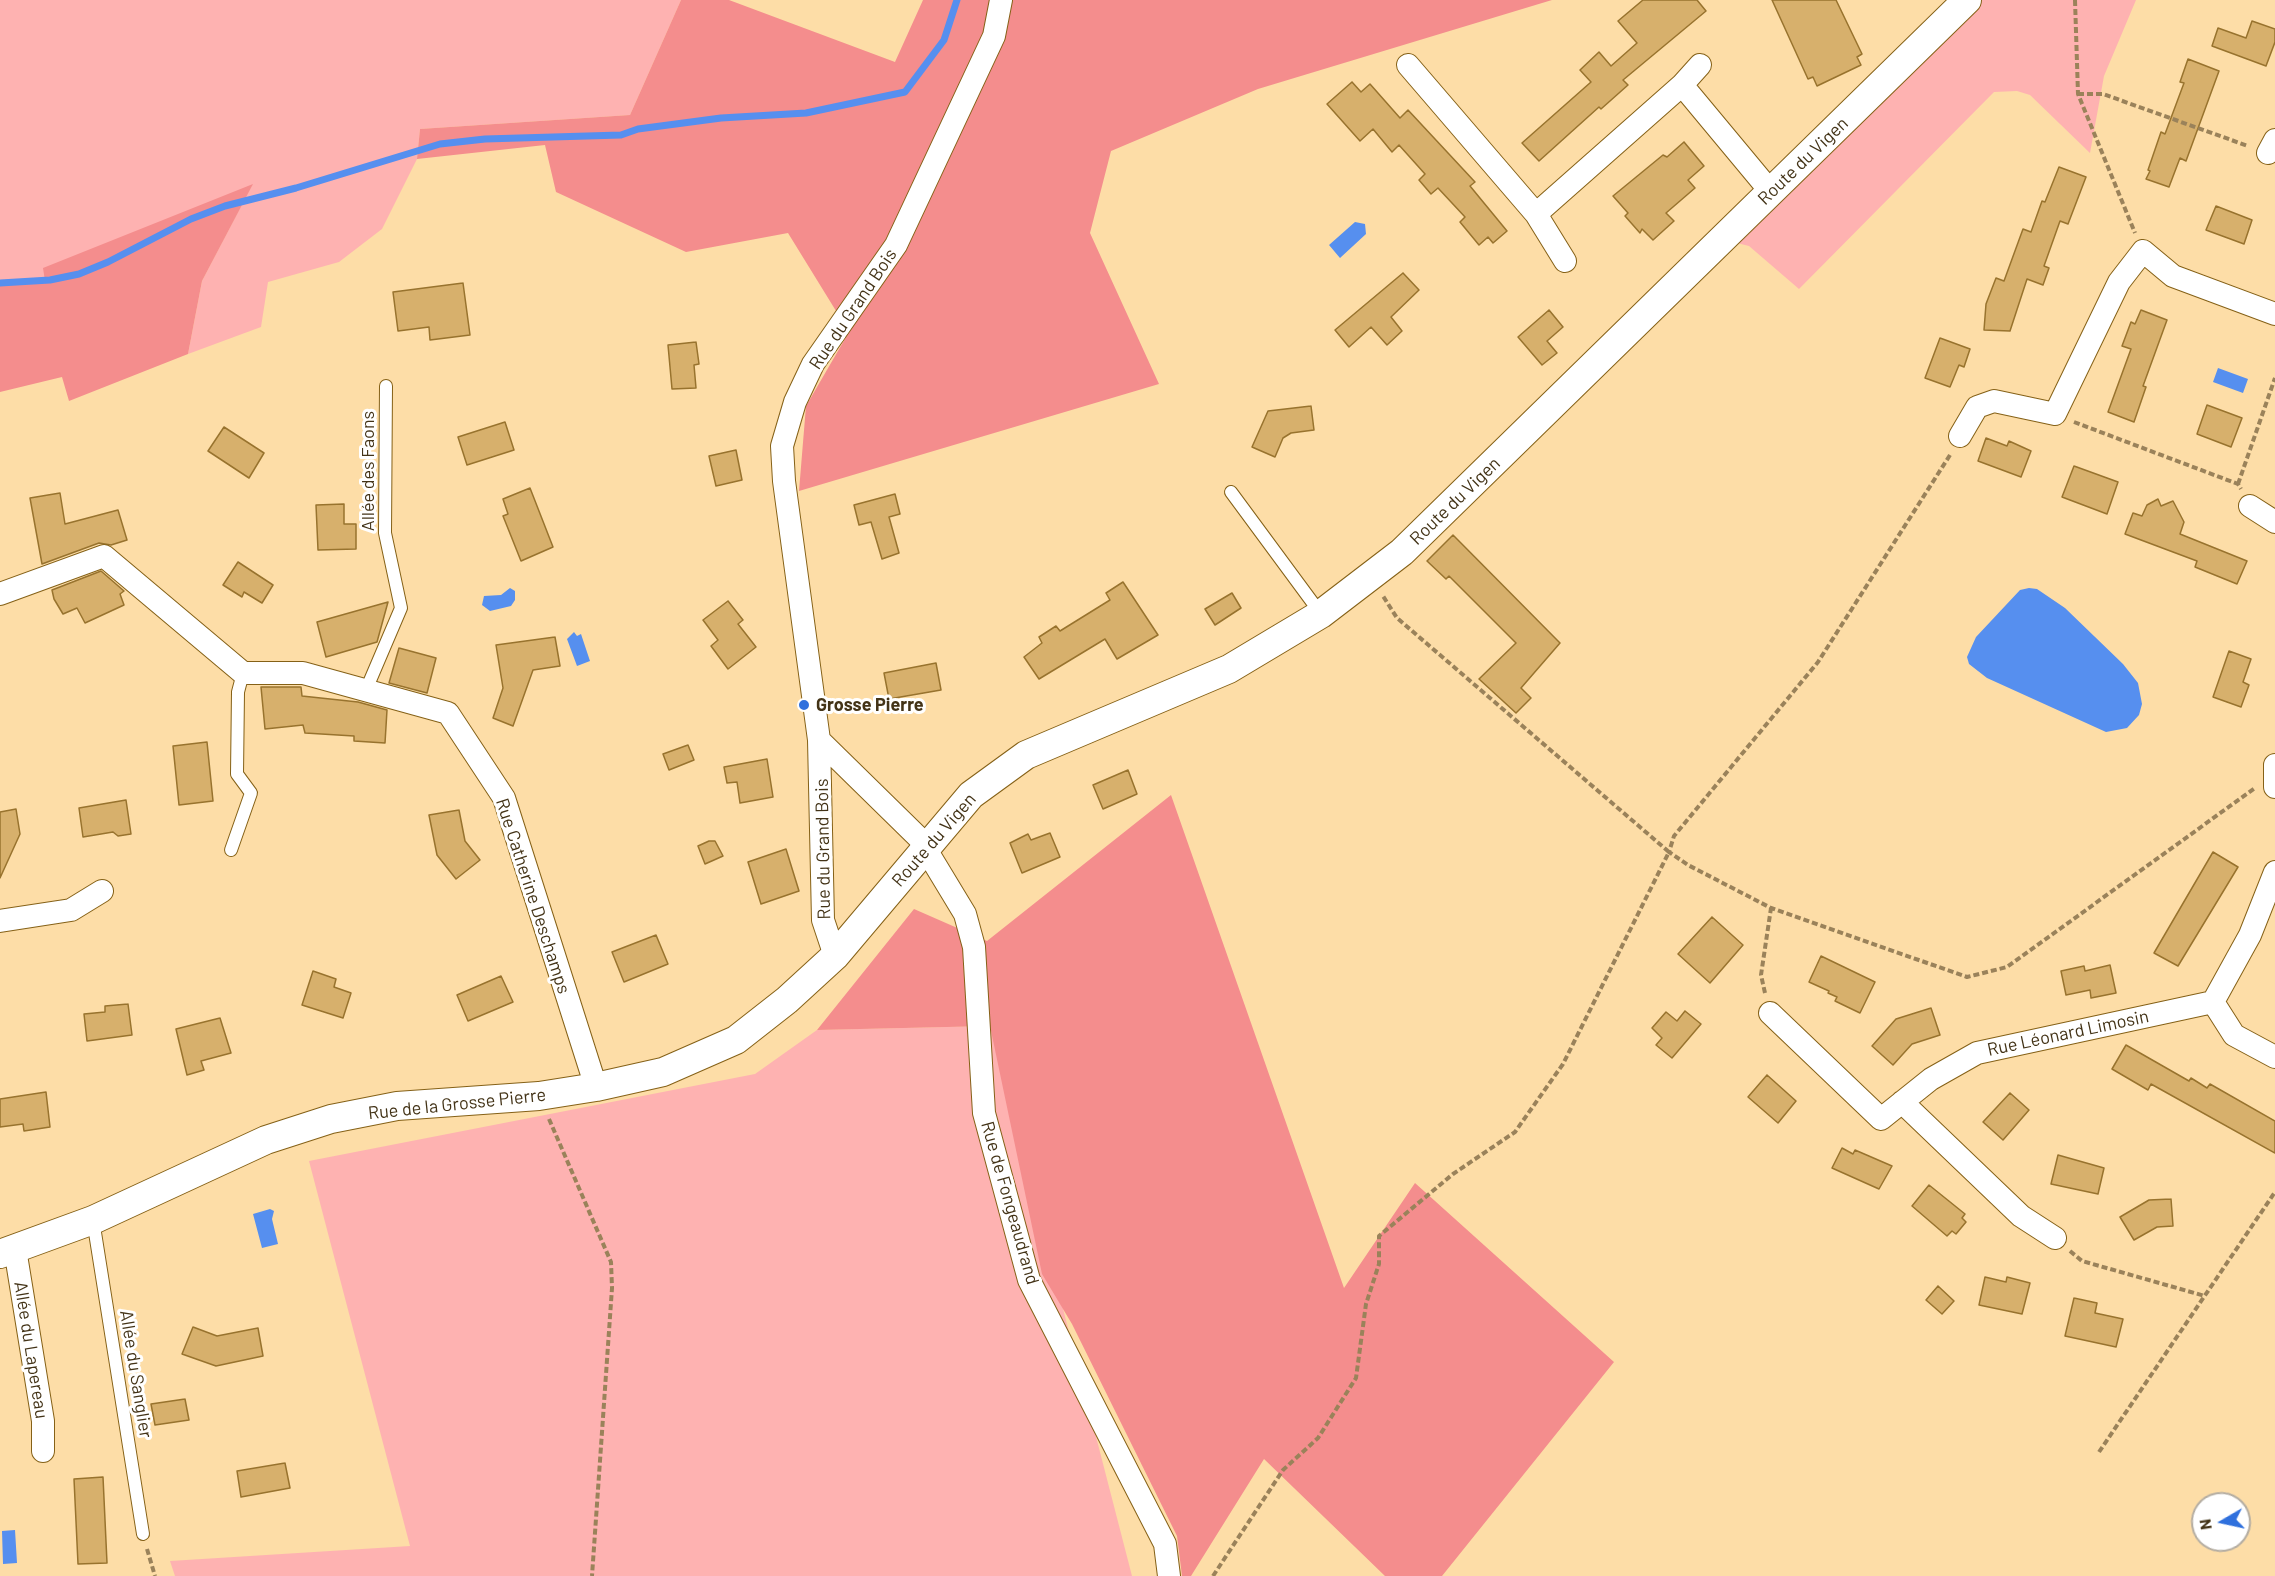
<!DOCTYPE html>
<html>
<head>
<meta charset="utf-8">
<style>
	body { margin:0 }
	#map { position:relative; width:2275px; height:1576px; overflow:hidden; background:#fddda7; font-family:Barlow,sans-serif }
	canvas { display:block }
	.north { position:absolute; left:2191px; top:1492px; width:60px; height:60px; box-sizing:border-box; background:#fff; border:2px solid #b4ada2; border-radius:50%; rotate:261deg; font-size:16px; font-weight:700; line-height:24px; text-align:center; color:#433317 }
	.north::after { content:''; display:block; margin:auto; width:21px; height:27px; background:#2f70dd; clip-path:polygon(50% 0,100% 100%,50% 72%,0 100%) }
</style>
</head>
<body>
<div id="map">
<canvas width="2275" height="1576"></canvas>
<div class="north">N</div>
</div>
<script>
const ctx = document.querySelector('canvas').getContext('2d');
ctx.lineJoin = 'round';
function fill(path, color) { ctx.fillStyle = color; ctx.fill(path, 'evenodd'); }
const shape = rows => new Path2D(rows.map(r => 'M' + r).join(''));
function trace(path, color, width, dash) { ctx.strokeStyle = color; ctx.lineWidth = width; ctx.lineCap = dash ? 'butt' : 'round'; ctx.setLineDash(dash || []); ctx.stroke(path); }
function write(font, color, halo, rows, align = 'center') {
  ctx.font = font + ' Barlow,sans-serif'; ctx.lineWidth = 6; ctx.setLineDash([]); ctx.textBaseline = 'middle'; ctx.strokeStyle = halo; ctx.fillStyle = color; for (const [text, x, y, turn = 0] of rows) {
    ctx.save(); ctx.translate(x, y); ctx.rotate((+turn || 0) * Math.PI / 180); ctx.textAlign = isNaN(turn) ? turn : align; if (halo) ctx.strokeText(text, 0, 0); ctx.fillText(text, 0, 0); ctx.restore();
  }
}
fill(shape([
	[0,0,681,0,630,115,420,129,417,159,382,229,339,262,268,282,261,327,188,354,202,281,252,185,50,280,0,283],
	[1971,0,2136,0,2104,76,2090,153,2030,95,2017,91,1994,92,1799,289,1749,246,1733,242],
	[990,1026,1132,1576,175,1576,170,1561,410,1546,309,1161,755,1074,817,1030]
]), '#feb2b1');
fill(shape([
	[681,0,729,0,895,62,923,0,1552,0,1258,89,1111,151,1090,233,1159,384,799,491,806,406,849,332,788,233,686,252,556,192,545,145,417,159,420,129,630,115],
	[253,184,202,281,188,354,69,401,62,377,0,392,0,283,45,281,43,268],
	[1171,795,1344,1288,1415,1183,1614,1362,1442,1576,1385,1576,1264,1459,1191,1576,1182,1576,1177,1536,1072,1324,1042,1274,990,1026,817,1030,914,909,987,941]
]), '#f48d8d');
fill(shape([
	[1355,222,1365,224,1366,234,1340,258,1329,245],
	[2218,368,2248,379,2243,393,2213,382],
	[510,588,515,591,515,600,511,606,490,611,482,605,484,596,501,595],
	[2029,588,2037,589,2065,608,2123,664,2138,683,2142,704,2139,715,2127,728,2106,732,1987,678,1969,664,1967,657,1976,637,2020,590],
	[574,632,577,636,581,634,590,661,577,666,567,639],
	[270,1209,274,1211,272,1219,278,1244,262,1248,253,1214],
	[15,1530,17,1563,3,1564,2,1531]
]), '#568fef');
trace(shape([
	[0,283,50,280,79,274,108,262,191,219,225,206,296,188,440,144,485,139,621,135,638,129,721,118,806,113,905,92,944,40,957,0]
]), '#568fef', 7);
const building = shape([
	[1643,0,1697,0,1706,11,1623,80,1628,85,1601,109,1599,107,1539,161,1522,143,1591,82,1580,70,1599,52,1611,66,1637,43,1618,21,1643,0],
	[1772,0,1836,0,1862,54,1857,57,1861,65,1817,86,1813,77,1808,79,1772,0],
	[2252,21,2275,29,2275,42,2266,66,2212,46,2218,28,2246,38,2252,21],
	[2188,59,2219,71,2186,161,2180,158,2169,187,2146,179,2150,171,2148,170,2161,132,2165,134,2184,83,2180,82,2188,59],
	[1352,82,1361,92,1370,84,1400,118,1408,110,1475,182,1470,186,1507,231,1493,243,1488,237,1479,245,1460,222,1465,217,1438,188,1431,194,1419,180,1425,174,1399,145,1392,152,1373,129,1360,141,1327,104,1352,82],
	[1684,142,1704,166,1688,180,1695,188,1666,213,1674,221,1653,240,1642,229,1640,233,1625,216,1628,213,1613,196,1663,155,1667,157,1684,142],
	[2059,167,2086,177,2068,224,2060,221,2044,266,2049,268,2043,285,2027,279,2010,331,1984,330,1986,304,1996,278,2004,281,2023,229,2031,232,2042,201,2045,202,2059,167],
	[2216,206,2252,220,2244,244,2206,230,2216,206],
	[1403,273,1419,290,1391,317,1402,331,1387,345,1371,327,1349,347,1335,330,1403,273],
	[463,283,470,335,430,340,429,327,398,331,393,292,463,283],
	[1549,310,1563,327,1547,341,1557,353,1542,365,1518,337,1549,310],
	[2141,310,2167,320,2143,386,2146,387,2134,422,2108,412,2131,349,2122,346,2131,322,2135,324,2141,310],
	[1940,338,1970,349,1964,367,1959,365,1950,387,1925,378,1940,338],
	[696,342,699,364,694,365,696,388,672,389,668,345,696,342],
	[2207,405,2242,418,2231,447,2197,434,2207,405],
	[1311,406,1314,430,1291,433,1283,438,1275,457,1252,447,1268,411,1311,406],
	[505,422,514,450,467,465,458,437,505,422],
	[224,427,264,453,249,478,208,451,224,427],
	[1986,438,2007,446,2009,441,2031,451,2021,477,1978,461,1986,438],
	[736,450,742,480,716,486,709,456,736,450],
	[2074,466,2118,482,2107,514,2062,497,2074,466],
	[530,488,553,547,521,561,503,516,508,514,503,499,530,488],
	[60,493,65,524,118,510,127,540,111,545,99,543,42,564,30,498,60,493],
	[895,494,900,514,889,517,899,553,882,559,871,522,859,525,854,505,895,494],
	[2158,499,2161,506,2173,501,2184,522,2180,534,2247,561,2237,584,2195,567,2197,561,2125,534,2133,513,2142,516,2147,505,2158,499],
	[344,504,344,524,356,524,356,549,318,550,316,505,344,504],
	[1453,535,1560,643,1521,688,1531,698,1516,713,1479,679,1516,643,1449,576,1446,579,1427,561,1453,535],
	[238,562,273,585,262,603,244,592,242,597,223,585,238,562],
	[101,571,124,591,120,594,124,605,85,623,77,608,63,614,54,599,52,590,101,571],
	[1123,582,1158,635,1117,659,1105,639,1039,679,1024,657,1042,643,1039,637,1056,626,1060,631,1110,600,1106,593,1123,582],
	[1232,593,1241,608,1215,625,1205,609,1232,593],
	[728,601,743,620,738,624,756,647,728,669,711,646,718,640,703,620,728,601],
	[388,602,377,642,326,657,317,622,388,602],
	[555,637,560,666,533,670,513,726,493,718,503,688,496,645,555,637],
	[399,648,436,658,427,693,389,683,399,648],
	[2229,651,2251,659,2243,682,2249,685,2241,707,2213,697,2229,651],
	[936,663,941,690,889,699,884,673,936,663],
	[261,687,301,687,302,696,358,702,387,710,385,743,354,741,354,736,305,733,303,725,265,729,261,687],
	[207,742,213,801,179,805,173,746,207,742],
	[688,745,694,760,669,770,663,754,688,745],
	[767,759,773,797,740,803,737,782,727,783,724,767,767,759],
	[1128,770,1137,794,1103,809,1093,785,1128,770],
	[126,800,131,834,118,836,113,832,83,837,79,808,126,800],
	[16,809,20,834,0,878,0,812,16,809],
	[459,810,465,841,480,860,456,879,437,855,429,815,459,810],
	[1050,833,1060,857,1022,873,1010,843,1028,834,1031,840,1050,833],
	[709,841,715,841,723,856,705,864,698,846,709,841],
	[786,849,799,891,761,904,748,862,786,849],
	[2213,852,2238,867,2178,966,2154,953,2213,852],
	[1712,917,1743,945,1710,983,1678,954,1712,917],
	[656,935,668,964,624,982,612,952,656,935],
	[1821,956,1875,982,1860,1013,1835,1001,1837,997,1828,993,1829,991,1809,982,1821,956],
	[2110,965,2116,993,2091,998,2090,990,2066,995,2061,971,2084,966,2085,971,2110,965],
	[313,971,336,979,334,987,351,993,343,1018,302,1005,313,971],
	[501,976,513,1002,468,1021,457,995,501,976],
	[128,1004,132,1035,87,1041,84,1014,105,1012,105,1006,128,1004],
	[1931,1008,1940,1035,1912,1044,1893,1065,1872,1046,1896,1019,1931,1008],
	[1685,1011,1701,1024,1672,1058,1656,1045,1662,1038,1652,1028,1666,1012,1677,1021,1685,1011],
	[220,1018,231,1053,201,1061,204,1070,187,1075,176,1029,220,1018],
	[2126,1045,2189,1081,2191,1078,2207,1088,2210,1084,2275,1121,2275,1153,2151,1084,2148,1090,2112,1069,2126,1045],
	[1767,1075,1796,1101,1778,1123,1748,1097,1767,1075],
	[46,1092,50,1127,24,1131,23,1124,0,1127,0,1099,46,1092],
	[2010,1093,2029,1110,2003,1140,1983,1122,2010,1093],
	[1842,1148,1853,1154,1855,1150,1892,1166,1879,1189,1832,1168,1842,1148],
	[2058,1155,2104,1168,2098,1194,2051,1184,2058,1155],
	[1929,1185,1965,1214,1962,1218,1966,1222,1956,1234,1952,1231,1947,1236,1912,1206,1929,1185],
	[2171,1199,2173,1226,2157,1227,2134,1240,2120,1217,2149,1200,2171,1199],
	[1985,1277,2006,1282,2007,1277,2030,1283,2022,1314,1979,1305,1985,1277],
	[1938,1286,1954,1301,1942,1314,1926,1300,1938,1286],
	[2074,1298,2097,1303,2095,1313,2123,1319,2116,1347,2065,1336,2074,1298],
	[193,1327,217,1336,258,1328,263,1356,216,1366,182,1354,193,1327],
	[185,1399,189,1420,155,1425,151,1404,185,1399],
	[285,1463,290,1488,241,1497,237,1471,285,1463],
	[103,1477,107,1563,78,1564,74,1479,103,1477]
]);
fill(building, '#d7b06c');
trace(building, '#98732e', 1.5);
const service = shape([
	[1231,492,1321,614],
	[366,690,401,608,385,533,386,386],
	[231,850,251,793,237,774,238,692,243,673],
	[93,1220,143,1534]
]);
const minor = shape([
	[1408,65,1536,214,1565,261],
	[1682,85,1771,192],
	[2268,153,2275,140],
	[1536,214,1682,85,1700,65],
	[1960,436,1977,407,1994,401,2055,414,2119,282,2143,251,2173,276,2275,314],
	[2250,506,2275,522],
	[0,594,104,556,243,673,303,673,448,713,504,798,596,1087],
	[819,740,919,838,965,914,974,947,984,1113,1029,1280,1165,1544,1169,1576],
	[2275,765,2275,787],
	[2275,872,2250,935,2213,1002,2234,1035,2275,1057],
	[0,921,71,910,102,891],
	[835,956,823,920,819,740,784,481,782,446,795,402,813,364,896,245,994,36,1001,0],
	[1770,1013,1881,1119,1931,1079,1977,1053,2213,1002],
	[1902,1102,2021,1216,2055,1238],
	[15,1249,43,1421,43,1451]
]);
const tertiary = shape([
	[0,1254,93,1220,266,1140,331,1119,397,1106,539,1096,596,1087,663,1072,736,1040,787,1000,835,956,971,795,1026,755,1229,669,1321,614,1402,552,1967,0]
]);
trace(service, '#856117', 14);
trace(minor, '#856117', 24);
trace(tertiary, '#856117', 30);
trace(shape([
	[2075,0,2078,94,2135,233],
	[2078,94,2103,94,2248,146],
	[2074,422,2238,484,2241,489],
	[1950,455,1818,662,1674,836,1669,852,1688,865,1771,908,1967,977,2007,967,2255,788],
	[2238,484,2275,378],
	[1765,993,1761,975,1771,908],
	[549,1119,611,1262,612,1288,592,1576],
	[2070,1251,2082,1261,2205,1296],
	[2099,1452,2275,1192],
	[147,1549,155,1576],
	[1213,1576,1283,1470,1318,1438,1356,1378,1366,1304,1379,1264,1379,1236,1453,1174,1515,1132,1563,1064,1669,852,1397,618,1383,596]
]), '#9a825a', 4, [6, 3]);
trace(service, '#fff', 12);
trace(minor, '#fff', 22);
trace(tertiary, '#fff', 28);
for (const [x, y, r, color] of [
	[804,705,6,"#2f70dd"]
]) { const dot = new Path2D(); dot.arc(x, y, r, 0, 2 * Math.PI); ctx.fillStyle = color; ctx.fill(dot); trace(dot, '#fff', 2); }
write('18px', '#433317', '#fff', [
	["Route du Vigen",1803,161,-44],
	["Rue du Grand Bois",853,309,-56],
	["Allée des Faons",368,471,-90],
	["Route du Vigen",1455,501,-44],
	["Route du Vigen",934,840,-49],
	["Rue du Grand Bois",823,849,-91],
	["Rue Catherine Deschamps",533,896,72],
	["Rue Léonard Limosin",2068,1033,-12],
	["Rue de la Grosse Pierre",457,1104,-6],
	["Rue de Fongeaudrand",1010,1203,74],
	["Allée du Lapereau",31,1350,81],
	["Allée du Sanglier",136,1374,81]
]);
write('bold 18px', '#433317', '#fff', [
	["Grosse Pierre",816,705]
], 'left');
</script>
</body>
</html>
